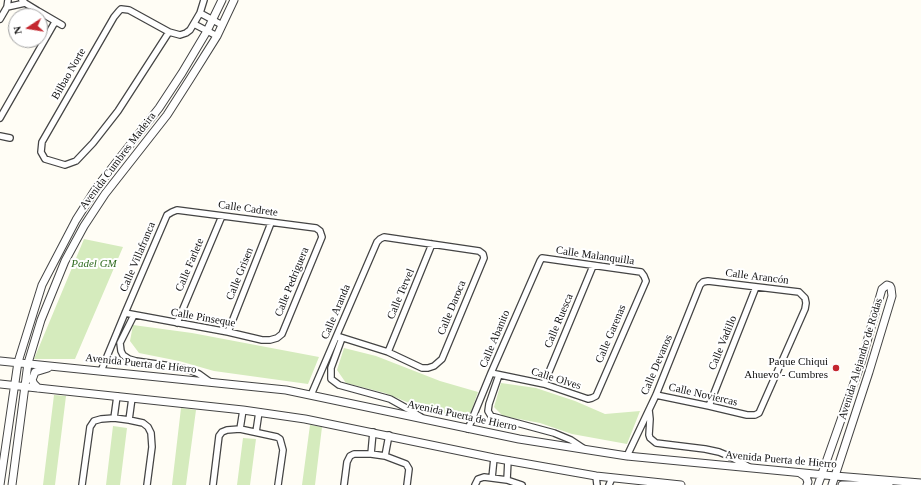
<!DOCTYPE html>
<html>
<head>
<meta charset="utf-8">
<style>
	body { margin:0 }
	#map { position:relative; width:921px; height:485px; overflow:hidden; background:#fffdf5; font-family:"Times New Roman",serif }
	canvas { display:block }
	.north { position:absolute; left:8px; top:8px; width:40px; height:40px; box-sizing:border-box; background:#fff; border:1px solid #a0a0a0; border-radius:50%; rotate:258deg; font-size:11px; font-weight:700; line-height:16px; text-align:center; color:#111 }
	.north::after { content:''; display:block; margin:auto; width:14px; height:18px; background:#c4262e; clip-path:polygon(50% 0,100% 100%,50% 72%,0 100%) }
</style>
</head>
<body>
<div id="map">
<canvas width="921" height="485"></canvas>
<div class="north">N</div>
</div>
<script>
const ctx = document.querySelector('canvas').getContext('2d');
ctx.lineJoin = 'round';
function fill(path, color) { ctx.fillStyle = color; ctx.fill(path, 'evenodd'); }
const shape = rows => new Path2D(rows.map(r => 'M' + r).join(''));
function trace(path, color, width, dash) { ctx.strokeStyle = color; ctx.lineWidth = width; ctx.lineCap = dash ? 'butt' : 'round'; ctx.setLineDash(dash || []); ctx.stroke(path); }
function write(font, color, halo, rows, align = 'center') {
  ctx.font = font + ' "Times New Roman",serif'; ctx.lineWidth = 4; ctx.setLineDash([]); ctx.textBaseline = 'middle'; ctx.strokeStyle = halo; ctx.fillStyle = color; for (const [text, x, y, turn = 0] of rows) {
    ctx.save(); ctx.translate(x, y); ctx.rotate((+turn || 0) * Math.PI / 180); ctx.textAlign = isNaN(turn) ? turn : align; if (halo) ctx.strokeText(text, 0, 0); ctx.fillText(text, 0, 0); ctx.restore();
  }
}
fill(shape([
	[84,239,123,247,75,359,34,359],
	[133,325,192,333,319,357,308,384,214,371,179,361,139,353,130,341],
	[344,348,376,356,440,381,478,392,468,420,419,407,385,393,346,383,337,370],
	[501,383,536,388,575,401,605,414,640,411,627,444,572,434,540,423,503,416,494,407],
	[54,395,66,396,55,485,43,485],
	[181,408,196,410,186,485,172,485],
	[310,425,322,427,315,485,302,485],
	[113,426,127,428,120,485,106,485],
	[243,438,256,439,250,485,237,485]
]), '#d5ebbd');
const minor = shape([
	[22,0,25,3,38,11,62,25],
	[7,7,25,3],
	[200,13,222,25],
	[0,19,7,7,8,0],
	[194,24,217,36],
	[169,32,118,111,93,143,76,161,65,165,45,159,41,152,42,142,114,17,119,11,121,9,129,10,169,32,180,35,186,33,190,30,200,13,204,0],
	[0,118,55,22],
	[0,136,10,138],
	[134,315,120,343,121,351,123,355,129,359,136,361,171,366,190,370,199,374,210,382],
	[177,323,222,216],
	[228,332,271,223],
	[342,338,331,368,331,379,339,385,390,399,408,409,421,417],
	[388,352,432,244],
	[101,371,125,313,167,215,172,212,177,210,316,228,320,231,322,237,282,334,277,338,270,340,262,340,228,332,125,313],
	[499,375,489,404,488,411,491,416,554,433,571,440,583,448],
	[544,384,593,266],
	[311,395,377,242,380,239,384,237,479,251,483,254,484,258,442,359,434,366,428,368,422,368,388,352,337,336],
	[709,406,756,287],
	[649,410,650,419,649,435,650,438,656,443,705,449,719,452,731,457,749,467],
	[114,418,117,396],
	[129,420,132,398],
	[240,429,243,410],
	[468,429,491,373,540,261,542,258,641,272,644,276,646,281,596,396,592,398,588,399,544,384,491,373],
	[256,432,259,412],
	[371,454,373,432],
	[385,456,389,435],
	[627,456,656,395,700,285,703,282,708,281,799,292,805,298,806,303,805,309,759,413,755,415,747,415,709,406,656,395],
	[596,476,597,485],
	[492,478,494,458],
	[507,480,508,460],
	[82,485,90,427,94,421,101,419,114,418,129,420,143,423,148,427,151,433,152,447,147,485],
	[213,485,219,436,222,432,227,430,240,429,277,437,280,439,283,450,278,485],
	[344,485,347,462,350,456,354,454,371,454,385,456,406,464,409,469,407,485],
	[475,485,478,479,484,477,507,480,522,485],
	[609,485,612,478]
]);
const tertiary = shape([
	[0,361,286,390,519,439,627,456,835,476,921,483],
	[0,384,243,410,305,419,494,458,596,476,681,485],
	[38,388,34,384,32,380,35,372,48,368],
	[800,473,806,477,808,482,807,485],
	[0,485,18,362,42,285,76,220,97,187,159,108,182,73,207,31,222,0],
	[12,485,28,363,41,320,65,261,84,226,105,194,167,115,190,79,217,36,234,0],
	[818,485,860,366,882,289,887,285,890,286,891,288,892,296,869,372,832,485],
	[842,485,880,485,890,482]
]);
trace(minor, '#444', 8);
trace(tertiary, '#444', 9);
trace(minor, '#fff', 5.5);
trace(tertiary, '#fff', 7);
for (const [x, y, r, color] of [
	[836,368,4,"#c4262e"]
]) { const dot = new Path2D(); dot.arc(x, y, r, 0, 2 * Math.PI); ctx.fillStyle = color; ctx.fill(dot); trace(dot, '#fff', 1.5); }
write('11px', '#111', '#fff', [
	["Bilbao Norte",69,74,-60],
	["Avenida Cumbres Madeira",118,161,-53],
	["Calle Cadrete",248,209,8],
	["Calle Malanquilla",595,256,8],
	["Calle Villafranca",138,257,-67],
	["Calle Farlete",190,265,-67],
	["Calle Grisen",240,274,-68],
	["Calle Arancón",757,277,7],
	["Calle Pedriguera",292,282,-68],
	["Calle Tervel",401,294,-67],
	["Calle Daroca",452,308,-68],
	["Calle Aranda",336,312,-67],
	["Calle Pinseque",203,318,10],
	["Calle Ruesca",559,321,-67],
	["Calle Garenas",611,334,-67],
	["Calle Abanito",495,339,-67],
	["Calle Vadillo",723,343,-68],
	["Avenida Alejandro de Rodas",861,359,-73],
	["Avenida Puerta de Hierro",141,364,6],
	["Calle Devanos",657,365,-67],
	["Calle Olves",556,379,17],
	["Calle Noviercas",703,395,13],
	["Avenida Puerta de Hierro",462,416,12],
	["Avenida Puerta de Hierro",781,460,5]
]);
write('italic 11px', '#2f6b1f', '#fff', [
	["Padel GM",94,264]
]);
write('11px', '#111', '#fff', [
	["Paque Chiqui",828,362],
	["Ahuevo - Cumbres",828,375]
], 'right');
</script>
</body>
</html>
